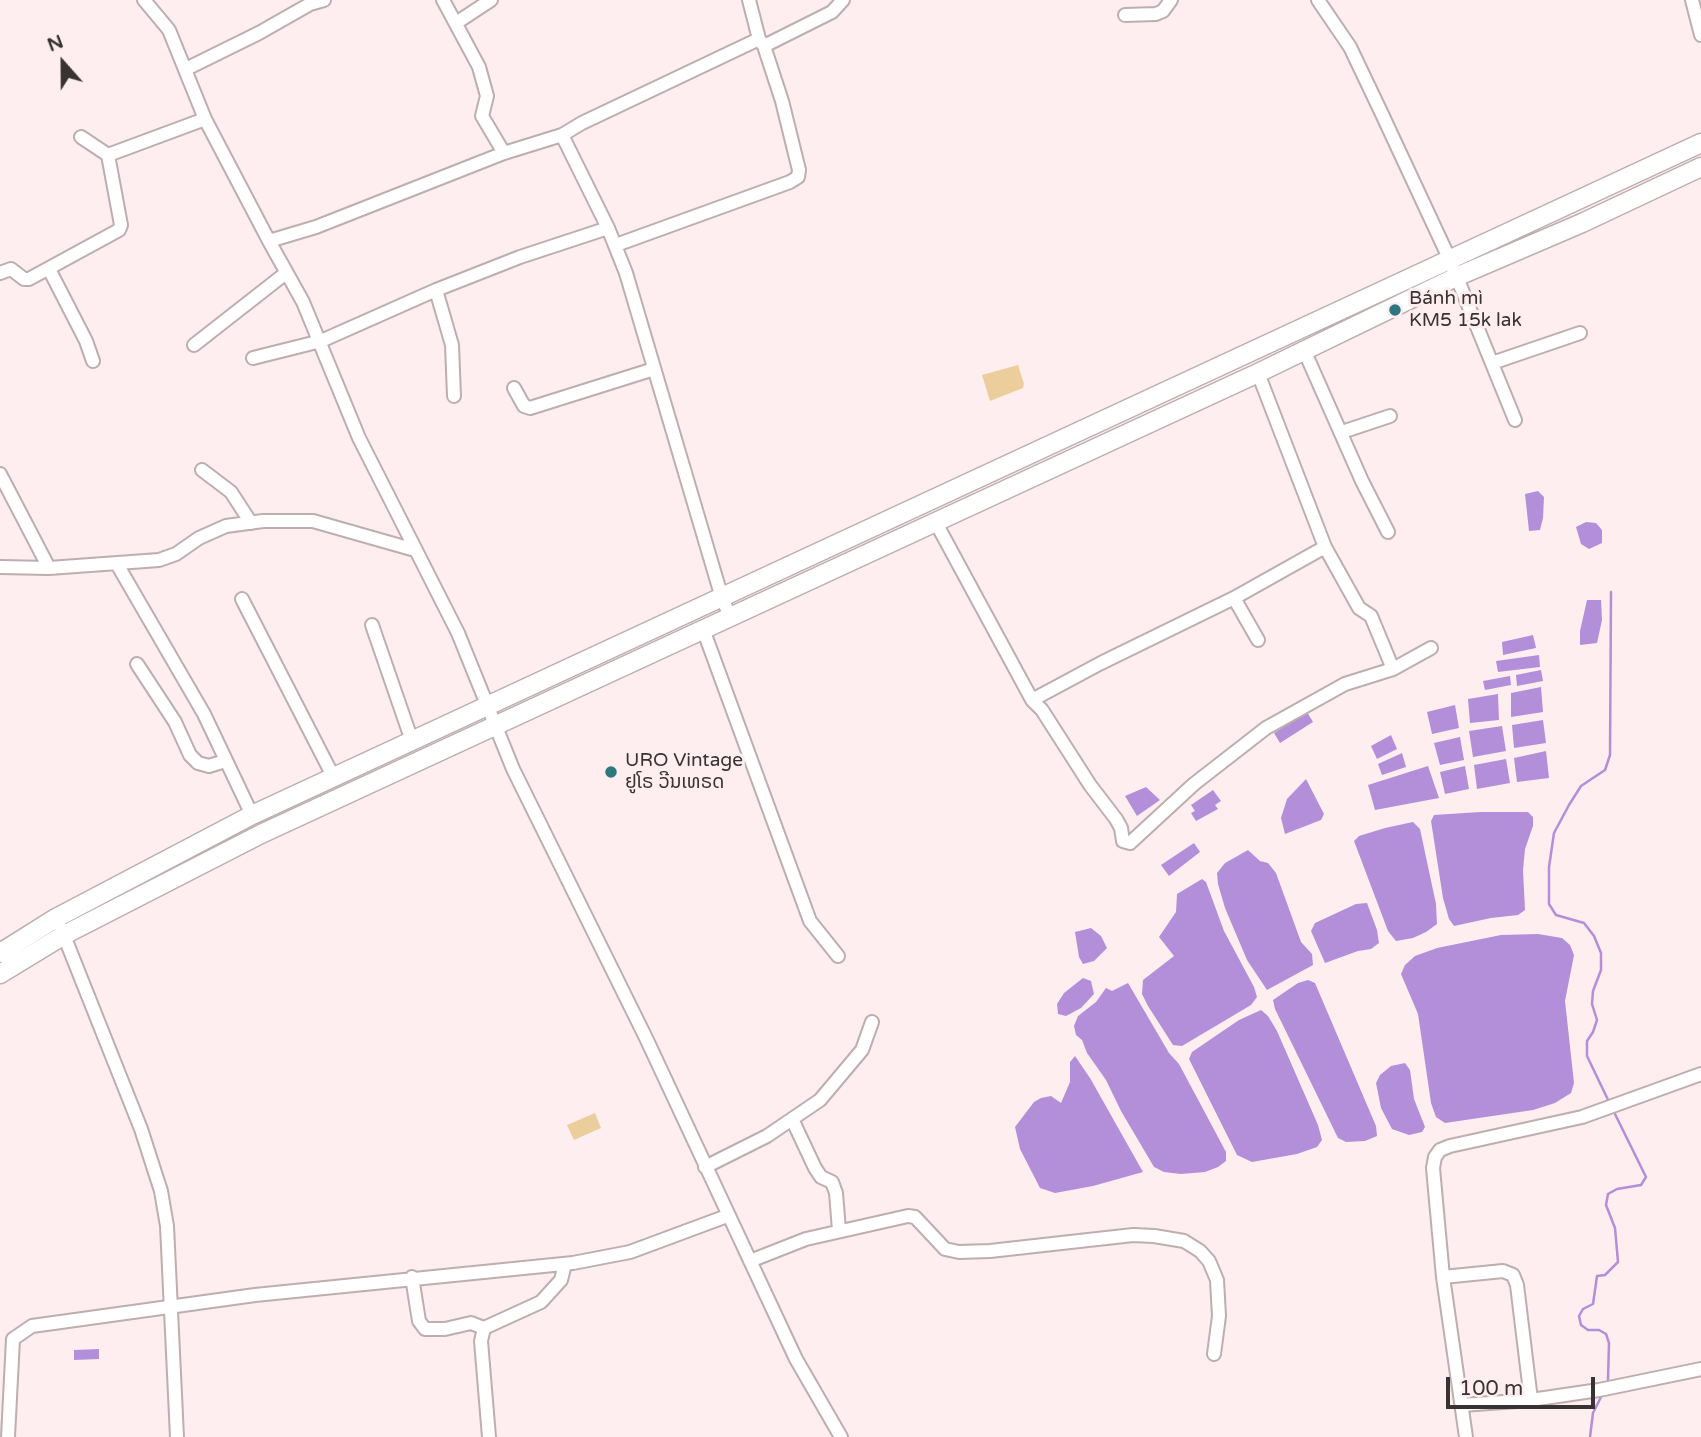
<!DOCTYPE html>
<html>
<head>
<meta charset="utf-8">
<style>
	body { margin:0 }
	#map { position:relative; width:1701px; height:1437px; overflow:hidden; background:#feeeef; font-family:"Varela Round",sans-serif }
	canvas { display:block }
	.north { position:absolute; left:28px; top:28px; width:70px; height:70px; -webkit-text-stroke:5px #feeeef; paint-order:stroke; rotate:339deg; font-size:19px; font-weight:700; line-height:28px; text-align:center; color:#383233 }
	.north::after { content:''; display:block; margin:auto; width:24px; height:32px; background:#383233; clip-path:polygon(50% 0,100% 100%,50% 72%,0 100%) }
	.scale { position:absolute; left:1446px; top:1377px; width:149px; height:32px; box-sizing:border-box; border:4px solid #383233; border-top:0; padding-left:9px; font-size:21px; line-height:24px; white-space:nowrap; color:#383233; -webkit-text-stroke:5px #feeeef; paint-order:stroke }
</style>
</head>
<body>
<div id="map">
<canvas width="1701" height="1437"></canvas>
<div class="north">N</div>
<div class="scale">100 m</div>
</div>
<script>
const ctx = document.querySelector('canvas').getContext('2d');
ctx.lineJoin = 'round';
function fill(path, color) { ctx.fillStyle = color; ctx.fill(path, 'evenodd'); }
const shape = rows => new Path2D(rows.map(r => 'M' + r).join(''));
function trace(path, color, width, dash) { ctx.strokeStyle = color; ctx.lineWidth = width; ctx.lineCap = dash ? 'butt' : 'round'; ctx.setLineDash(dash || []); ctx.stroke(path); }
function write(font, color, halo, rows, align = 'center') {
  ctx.font = font + ' "Varela Round","Noto Sans Lao",sans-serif'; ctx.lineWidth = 6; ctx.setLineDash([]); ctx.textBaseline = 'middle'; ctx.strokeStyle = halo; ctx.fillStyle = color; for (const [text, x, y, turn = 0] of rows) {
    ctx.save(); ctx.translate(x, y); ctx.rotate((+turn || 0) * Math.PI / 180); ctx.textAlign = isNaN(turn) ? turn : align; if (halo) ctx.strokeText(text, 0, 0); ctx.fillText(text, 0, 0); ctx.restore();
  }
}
fill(shape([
	[1018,365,1024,384,1023,388,990,401,982,375],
	[595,1113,601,1128,574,1140,567,1125]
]), '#ebce9c');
fill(shape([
	[1538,491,1544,497,1543,518,1540,530,1529,531,1525,494],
	[1586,522,1596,523,1602,530,1602,543,1589,549,1581,544,1576,527],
	[1587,600,1601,600,1602,620,1597,643,1580,645,1580,631],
	[1533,635,1536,648,1503,655,1502,642],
	[1539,655,1540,667,1498,672,1496,661],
	[1541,670,1543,681,1517,686,1516,675],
	[1510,676,1511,685,1485,690,1483,681],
	[1541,687,1543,712,1511,717,1511,693],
	[1498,694,1499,720,1470,723,1468,699],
	[1455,705,1459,728,1432,734,1427,712],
	[1307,712,1313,722,1280,743,1274,733],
	[1543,720,1546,743,1514,748,1512,725],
	[1502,726,1506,751,1473,757,1469,731],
	[1391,735,1397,749,1377,759,1371,746],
	[1460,737,1464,760,1440,765,1434,743],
	[1546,751,1549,778,1517,782,1514,758],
	[1402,753,1406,767,1382,775,1378,764],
	[1506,759,1510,783,1477,789,1474,765],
	[1428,766,1439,798,1375,810,1368,785],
	[1465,766,1469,789,1445,794,1440,772],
	[1306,779,1324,814,1321,820,1285,834,1281,818,1287,799],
	[1146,787,1160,800,1137,816,1125,796],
	[1213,790,1221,801,1215,805,1218,809,1196,821,1191,813,1195,811,1191,805],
	[1480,812,1528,812,1533,817,1533,826,1525,849,1523,870,1525,910,1518,915,1491,918,1454,926,1449,919,1443,898,1431,821,1434,815],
	[1413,822,1420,829,1436,904,1437,924,1426,932,1413,938,1396,941,1388,931,1354,841,1359,836,1385,828],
	[1194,843,1200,852,1169,876,1161,865],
	[1248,850,1260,861,1268,863,1276,873,1301,942,1312,954,1313,965,1267,990,1247,960,1225,908,1218,884,1217,873,1225,863],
	[1202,879,1206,882,1224,931,1254,987,1257,997,1251,1005,1182,1046,1173,1045,1148,1006,1142,994,1143,980,1174,956,1159,937,1176,912,1177,894],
	[1367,903,1377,930,1379,943,1371,949,1358,951,1325,963,1311,931,1315,923,1356,904],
	[1091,928,1101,936,1107,948,1094,961,1083,964,1079,957,1075,932],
	[1538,934,1562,938,1570,945,1574,955,1565,1001,1574,1083,1571,1093,1555,1103,1533,1110,1445,1123,1436,1117,1431,1103,1418,1014,1401,974,1405,965,1415,956,1437,948,1501,935],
	[1083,978,1091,981,1094,994,1081,1008,1066,1016,1058,1014,1057,1004,1064,993],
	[1308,980,1315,983,1376,1126,1377,1136,1365,1141,1346,1142,1338,1138,1275,1009,1273,1000,1298,983],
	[1128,983,1169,1053,1179,1064,1226,1152,1226,1161,1218,1167,1205,1172,1181,1174,1164,1172,1154,1167,1121,1111,1106,1080,1087,1053,1082,1040,1076,1035,1074,1026,1078,1016,1096,1002,1106,988,1112,991],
	[1261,1010,1268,1016,1277,1031,1318,1125,1322,1140,1317,1147,1297,1154,1252,1162,1237,1155,1189,1059,1192,1052,1239,1020],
	[1075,1056,1090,1078,1143,1172,1093,1186,1055,1193,1040,1188,1020,1149,1015,1127,1034,1102,1041,1098,1051,1096,1061,1103,1070,1082,1070,1062],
	[1405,1063,1410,1070,1414,1099,1425,1127,1422,1132,1409,1135,1392,1129,1381,1108,1376,1083,1380,1075,1391,1066],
	[99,1349,99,1359,74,1360,74,1350]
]), '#b38ed9');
trace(shape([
	[1610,1104,1587,1056,1587,1041,1593,1032,1597,1020,1592,1004,1593,991,1601,970,1601,953,1594,936,1584,923,1556,915,1549,904,1549,867,1554,833,1569,805,1581,786,1605,770,1610,755,1611,592],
	[1608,1380,1609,1343,1606,1334,1599,1330,1588,1330,1581,1325,1579,1316,1583,1309,1593,1304,1597,1276,1605,1275,1618,1262,1615,1228,1606,1205,1608,1194,1617,1189,1641,1185,1646,1177,1613,1110],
	[1590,1437,1593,1413,1603,1393]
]), '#b38ed9', 2.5);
const minor = shape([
	[144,0,169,30,205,119,269,241,303,302,359,438,458,633,513,769,646,1038,796,1359,841,1437],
	[443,0,479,67,487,96,482,116,504,153],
	[1318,0,1350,47,1381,112,1449,258,1515,420],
	[1692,0,1701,35],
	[1125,15,1156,14,1163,11,1171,0],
	[456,23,491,0],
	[764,46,832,12,843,0],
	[186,69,259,33,310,4,324,0],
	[562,135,608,228,626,273,722,598,730,616],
	[81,137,108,155],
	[269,241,316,227,504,153,562,135,582,123,759,39],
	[616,245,790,182,798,177,799,170,782,101,764,46,759,39,749,0],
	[49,269,86,341,93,361],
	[0,273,11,269,24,279,29,279,119,230,121,225,108,155,205,119],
	[436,290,452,345,454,396],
	[194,345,286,273],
	[1304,350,1362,481,1388,532],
	[253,358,321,341,436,290,520,257,608,228],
	[1492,363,1580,333],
	[514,388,524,406,530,408,654,369],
	[1342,432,1390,416],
	[202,470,231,492,251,523],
	[0,474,49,568],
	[935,521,1032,700,1042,710,1090,785,1116,819,1121,828,1123,841,1130,843,1194,784,1266,728,1345,684,1393,669,1371,616,1359,608,1325,547,1258,373],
	[117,564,204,714,252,815],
	[0,567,49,568,159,560,176,554,199,538,226,526,263,521,313,521,415,550],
	[1234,598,1258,640],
	[242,599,334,778],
	[372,625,412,741],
	[703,629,810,921,838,956],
	[137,664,175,722,190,755,198,763,209,766,225,761],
	[1393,669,1431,648],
	[1032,700,1101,663,1234,598,1325,547],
	[61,928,141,1129,161,1191,167,1226,177,1437],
	[792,1119,815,1168,821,1177,832,1182,836,1193,839,1230],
	[705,1167,767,1136,820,1100,862,1050,872,1022],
	[750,1261,806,1239,908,1216,915,1217,945,1249,959,1252,990,1251,1133,1235,1154,1236,1184,1241,1200,1251,1209,1261,1217,1280,1219,1316,1214,1354],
	[412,1277,419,1321,425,1329,445,1329,471,1323,484,1328,481,1341,489,1437],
	[1443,1277,1503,1271,1513,1275,1517,1285,1531,1400],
	[484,1328,541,1302,561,1280,565,1264],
	[1462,1405,1531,1400,1599,1390,1701,1369],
	[8,1437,13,1339,32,1326,255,1295,573,1263,630,1252,727,1216],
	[1466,1437,1443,1277,1433,1168,1435,1157,1440,1150,1450,1146,1582,1117,1701,1074]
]);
const highway = shape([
	[0,953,56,918,252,815,1701,143],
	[0,974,64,935,261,834,1258,373,1456,277,1582,223,1701,167]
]);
trace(minor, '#bdaeaf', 16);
trace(highway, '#bdaeaf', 21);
trace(minor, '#fff', 12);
trace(highway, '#fff', 18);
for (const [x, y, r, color] of [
	[1395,310,7,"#2f7780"],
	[611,772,7,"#2f7780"]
]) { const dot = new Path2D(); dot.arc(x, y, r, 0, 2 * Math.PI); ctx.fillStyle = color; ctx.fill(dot); trace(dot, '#feeeef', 2.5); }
write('19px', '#383233', '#feeeef', [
	["Bánh mì",1409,299],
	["KM5 15k lak",1409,321],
	["URO Vintage",625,761],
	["ຢູໂຣ ວີນເທຣດ",625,783]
], 'left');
</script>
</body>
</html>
